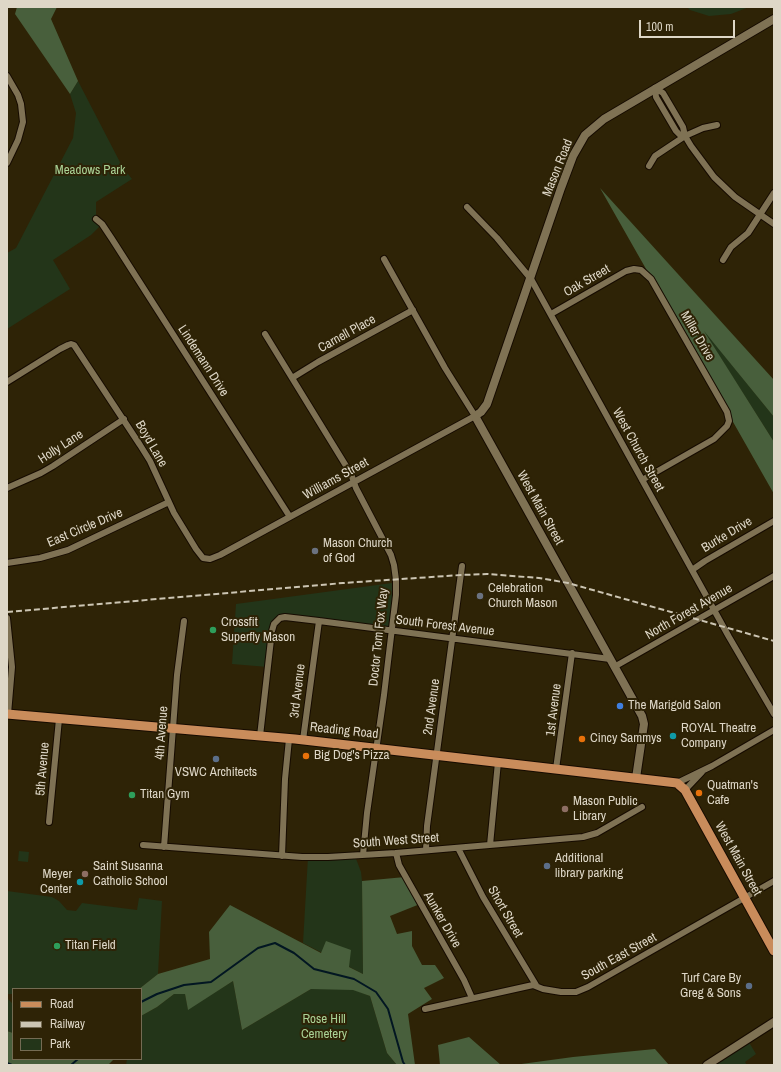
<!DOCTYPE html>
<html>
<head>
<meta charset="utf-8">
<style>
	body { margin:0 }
	#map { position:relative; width:781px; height:1072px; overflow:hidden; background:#2e2306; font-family:"Archivo Narrow",sans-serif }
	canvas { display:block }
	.frame { position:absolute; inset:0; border:8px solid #ded7c7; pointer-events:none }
	.legend { position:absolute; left:12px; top:988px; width:130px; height:72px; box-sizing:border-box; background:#2e2306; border:1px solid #746b53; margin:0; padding:5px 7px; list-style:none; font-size:12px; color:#ded7c7 }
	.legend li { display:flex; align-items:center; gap:8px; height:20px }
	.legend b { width:20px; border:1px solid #746b53 }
	.scale { position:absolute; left:639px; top:20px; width:96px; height:18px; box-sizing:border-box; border:2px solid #ded7c7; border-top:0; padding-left:5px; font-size:12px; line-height:14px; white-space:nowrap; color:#ded7c7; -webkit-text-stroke:3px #2e2306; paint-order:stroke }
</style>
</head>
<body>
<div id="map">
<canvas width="781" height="1072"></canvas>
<div class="frame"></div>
<ul class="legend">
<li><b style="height:5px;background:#c98c5b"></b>Road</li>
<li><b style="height:5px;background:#ccc5b3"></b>Railway</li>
<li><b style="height:11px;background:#233519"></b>Park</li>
</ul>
<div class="scale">100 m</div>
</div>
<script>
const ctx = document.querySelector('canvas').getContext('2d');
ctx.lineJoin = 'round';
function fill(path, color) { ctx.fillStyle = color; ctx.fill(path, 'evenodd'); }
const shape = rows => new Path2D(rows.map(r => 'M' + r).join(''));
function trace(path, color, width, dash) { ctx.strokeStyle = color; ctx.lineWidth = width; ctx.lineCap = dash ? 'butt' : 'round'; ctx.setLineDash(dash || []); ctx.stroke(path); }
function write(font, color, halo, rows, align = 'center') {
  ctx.font = font + ' "Archivo Narrow",sans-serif'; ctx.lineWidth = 4; ctx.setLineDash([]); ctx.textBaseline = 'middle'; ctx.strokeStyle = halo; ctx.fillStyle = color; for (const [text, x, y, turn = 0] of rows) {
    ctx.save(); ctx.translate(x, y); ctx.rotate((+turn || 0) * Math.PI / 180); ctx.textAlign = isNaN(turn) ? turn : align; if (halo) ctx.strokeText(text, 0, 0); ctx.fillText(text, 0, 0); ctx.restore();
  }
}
fill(shape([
	[687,7,749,7,731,14,709,16,690,10],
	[78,81,123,168,132,179,96,202,96,219,102,224,91,235,53,260,70,289,7,329,7,253,16,248,73,138,76,113,70,94],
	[699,324,774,417,774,442],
	[392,583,396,586,391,630,285,617,276,621,268,667,232,664,236,604],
	[19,851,29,852,28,862,18,861],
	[355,856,361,872,362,881,363,974,303,943,308,857],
	[7,891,52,897,59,901,67,910,76,911,82,903,137,910,139,898,162,901,158,974,139,989,13,989,13,994,7,994],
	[233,981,242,1030,311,989,350,988,370,996,387,1053,397,1065,126,1065,127,1059,141,1059,141,1016,157,1007,174,994,185,994,188,1009],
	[7,998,13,1004,13,1033,7,1031],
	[747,1039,756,1054,745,1062,747,1065,707,1065]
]), '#233519');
fill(shape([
	[17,7,57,7,51,19,78,81,70,94,15,14],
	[600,188,774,380,774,417,704,331,774,442,774,494],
	[405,877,420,904,390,916,397,934,412,931,412,946,422,965,435,965,444,978,424,988,432,999,408,1014,415,1065,397,1065,387,1053,370,996,353,990,311,989,242,1030,233,981,188,1010,185,994,174,994,157,1007,141,1016,141,989,139,989,158,974,210,959,209,932,230,905,321,953,326,941,351,950,349,967,363,974,362,881],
	[7,1031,13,1033,13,1059,114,1059,108,1065,7,1065],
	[469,1037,501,1065,440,1065,438,1045],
	[655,1049,669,1065,514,1065,573,1057]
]), '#485f3c');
trace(shape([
	[141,1002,157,994,184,985,211,982,258,948,275,943,294,953,314,969,354,979,376,992,388,1009,403,1062,405,1065],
	[7,1063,12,1065],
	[71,1065,78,1059],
	[617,1065,621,1065]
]), '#021622', 2);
const minor = shape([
	[7,76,18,95,21,104,23,122,18,140,7,163],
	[655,88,663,93,683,127,685,136,691,146,714,177,735,197,774,224],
	[655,88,656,97,676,131,680,135,685,136],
	[649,166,655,156,685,136,703,128,717,125],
	[467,207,497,238,531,279,729,637,774,714],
	[96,219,102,224,112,239,290,517],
	[723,260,731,247,748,233,774,193],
	[551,314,626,271,634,269,641,270,651,279,727,412,729,421,727,426,714,439,642,480],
	[265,334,351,474,356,488,391,555,394,565,396,580,396,595,384,695,367,813,363,855],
	[292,378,318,362,413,310],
	[7,382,60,349,68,345,71,344,74,345,140,445,150,461,174,513,196,549,203,558,210,559,220,555,475,416,445,368,384,259],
	[7,488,41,473,53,466,124,419],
	[7,563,40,558,68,550,169,502],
	[692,570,705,561,774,521],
	[7,618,12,667,8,714],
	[614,667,774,576],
	[260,736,272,631,274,624,280,618,285,617,319,621,610,659],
	[303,740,319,621],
	[556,769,572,653],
	[677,783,712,766,774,730],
	[685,790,702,772],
	[49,822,59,719],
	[143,845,302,857,328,857,396,853,583,837,597,833,642,807],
	[490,845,498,762],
	[164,847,177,675,184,621],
	[458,848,483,897,536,985],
	[426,850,427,826,462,566],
	[396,853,399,865,464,980,472,998],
	[282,856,285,779,289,739],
	[425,1009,533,985,543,989,561,992,576,992,588,987,774,881]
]);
const secondary = shape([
	[636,778,644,724,642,716,475,416,481,412,487,404,561,188,573,156,585,135,604,119,774,19],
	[707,1065,774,1022]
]);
const primary = shape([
	[7,714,295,739,677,783,685,790,774,951]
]);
trace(minor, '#160b00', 8);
trace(secondary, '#160b00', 10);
trace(primary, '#160b00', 11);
trace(minor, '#7f7254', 6);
trace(secondary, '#7f7254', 8);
trace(primary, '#c98c5b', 9);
trace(shape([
	[7,612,343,583,461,575,487,574,539,578,568,583,774,641]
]), '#ccc5b3', 2, [6, 3]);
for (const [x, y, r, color] of [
	[315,551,4,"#6b7280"],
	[480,596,4,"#6b7280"],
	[213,630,4,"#2e9e5b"],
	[620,706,4,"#3f7fe0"],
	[673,736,4,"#0f9aa8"],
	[582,739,4,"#e8710a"],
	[306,756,4,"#e8710a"],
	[216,759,4,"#5c6f8a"],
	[699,793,4,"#e8710a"],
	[132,795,4,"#2e9e5b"],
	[565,809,4,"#8d6e63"],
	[547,866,4,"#5c6f8a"],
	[85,874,4,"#8d6e63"],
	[80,882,4,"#0f9aa8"],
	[57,946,4,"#2e9e5b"],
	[749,986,4,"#5c6f8a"]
]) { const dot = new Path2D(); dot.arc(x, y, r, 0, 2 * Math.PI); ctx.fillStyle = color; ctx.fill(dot); trace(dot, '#2e2306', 1.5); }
write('13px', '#ded7c7', '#2e2306', [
	["Mason Road",558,168,-68],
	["Oak Street",587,281,-30],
	["Carnell Place",347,334,-29],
	["Miller Drive",697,336,60],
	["Lindemann Drive",203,361,57],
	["Boyd Lane",151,444,60],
	["Holly Lane",61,447,-33],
	["West Church Street",638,450,61],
	["Williams Street",336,479,-29],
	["West Main Street",540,508,61],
	["East Circle Drive",85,528,-23],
	["Burke Drive",727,535,-31],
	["North Forest Avenue",689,612,-30],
	["South Forest Avenue",445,626,7],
	["Doctor Tom Fox Way",379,637,-84],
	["3rd Avenue",298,691,-83],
	["2nd Avenue",432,707,-82],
	["1st Avenue",554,710,-83],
	["Reading Road",344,731,6],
	["4th Avenue",162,733,-86],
	["5th Avenue",43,769,-85],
	["South West Street",396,841,-4],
	["West Main Street",738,859,61],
	["Short Street",505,912,60],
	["Aunker Drive",442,920,60],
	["South East Street",619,957,-29]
]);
write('13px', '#a9d195', '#2e2306', [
	["Meadows Park",90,171],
	["Rose Hill",324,1020],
	["Cemetery",324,1035]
]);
write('13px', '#ded7c7', '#2e2306', [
	["Mason Church",323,544],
	["of God",323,559],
	["Celebration",488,589],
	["Church Mason",488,604],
	["Crossfit",221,623],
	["Superfly Mason",221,638],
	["The Marigold Salon",628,706],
	["ROYAL Theatre",681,729],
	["Company",681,744],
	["Cincy Sammys",590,739],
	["Big Dog's Pizza",314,756],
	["VSWC Architects",216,773,"center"],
	["Quatman's",707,786],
	["Cafe",707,801],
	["Titan Gym",140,795],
	["Mason Public",573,802],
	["Library",573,817],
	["Additional",555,859],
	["library parking",555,874],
	["Saint Susanna",93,867],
	["Catholic School",93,882],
	["Meyer",72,875,"right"],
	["Center",72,890,"right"],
	["Titan Field",65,946],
	["Turf Care By",741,979,"right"],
	["Greg & Sons",741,994,"right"]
], 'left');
</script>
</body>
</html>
